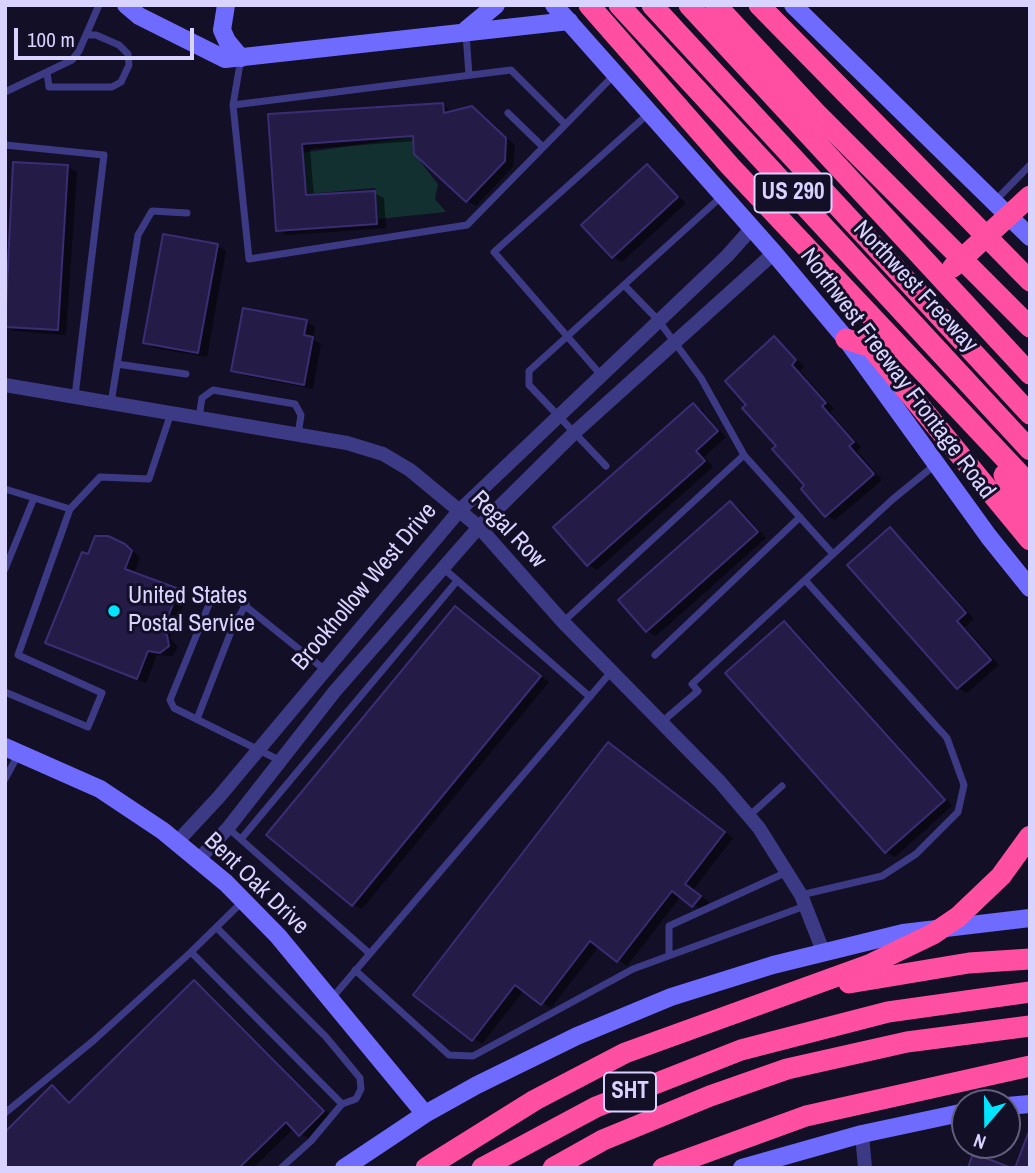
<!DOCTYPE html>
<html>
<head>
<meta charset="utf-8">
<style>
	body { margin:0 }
	#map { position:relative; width:1035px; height:1173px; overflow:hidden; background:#130f26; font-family:"Archivo Narrow",sans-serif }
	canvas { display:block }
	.frame { position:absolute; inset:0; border:7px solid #d9d4ff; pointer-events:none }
	.north { position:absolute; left:951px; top:1089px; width:70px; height:70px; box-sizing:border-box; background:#130f26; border:2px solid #625e7d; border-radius:50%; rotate:200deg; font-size:19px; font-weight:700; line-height:28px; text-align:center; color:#d9d4ff }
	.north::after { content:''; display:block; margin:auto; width:24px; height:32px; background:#00e5ff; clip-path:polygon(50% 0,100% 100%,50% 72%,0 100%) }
	.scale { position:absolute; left:14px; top:28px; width:180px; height:32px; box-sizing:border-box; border:4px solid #d9d4ff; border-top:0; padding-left:9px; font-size:21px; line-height:24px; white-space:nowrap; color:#d9d4ff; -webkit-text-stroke:5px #130f26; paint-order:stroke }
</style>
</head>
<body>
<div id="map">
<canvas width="1035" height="1173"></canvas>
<div class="frame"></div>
<div class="north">N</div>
<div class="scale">100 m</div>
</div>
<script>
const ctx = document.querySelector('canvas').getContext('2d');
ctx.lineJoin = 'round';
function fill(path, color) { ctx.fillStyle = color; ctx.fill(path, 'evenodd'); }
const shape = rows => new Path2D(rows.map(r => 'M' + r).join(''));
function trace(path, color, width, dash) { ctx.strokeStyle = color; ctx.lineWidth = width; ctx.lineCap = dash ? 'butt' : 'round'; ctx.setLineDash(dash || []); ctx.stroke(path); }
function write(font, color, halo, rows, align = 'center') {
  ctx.font = font + ' "Archivo Narrow",sans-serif'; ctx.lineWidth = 6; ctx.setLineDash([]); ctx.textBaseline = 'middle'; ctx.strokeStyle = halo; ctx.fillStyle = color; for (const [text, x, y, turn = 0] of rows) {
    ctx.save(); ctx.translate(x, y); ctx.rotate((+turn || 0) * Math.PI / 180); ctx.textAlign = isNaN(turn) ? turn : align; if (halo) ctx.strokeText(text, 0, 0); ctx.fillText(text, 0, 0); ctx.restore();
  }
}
fill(shape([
	[418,136,422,148,416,156,438,184,435,199,446,212,378,219,375,188,307,194,301,153]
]), '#12302f');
fill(shape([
	[442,104,452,113,471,108,515,145,513,167,476,206,467,201,415,141,310,149,314,197,374,193,384,198,386,228,287,235,278,230,270,116],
	[15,164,68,167,77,172,66,335,13,331,5,326],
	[648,166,686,203,622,262,613,257],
	[217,246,226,251,207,357,154,348,145,342],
	[306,322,315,327,313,339,321,344,313,389,242,375,233,370],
	[774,339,804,366,800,371,834,409,830,412,861,447,857,451,882,480,835,520,826,515,778,446],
	[693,405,702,410,726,437,704,457,713,467,597,570,588,564],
	[730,503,739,508,766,538,656,636,647,631],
	[890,529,899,535,974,619,965,627,999,665,967,693,958,688,849,565],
	[125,545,140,557,134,574,187,596,170,638,178,647,173,656,157,655,146,683,47,642,89,556],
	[456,608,549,682,362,909,353,904],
	[784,623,793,628,952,806,895,857,886,852],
	[618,750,733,838,693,890,709,902,702,910,681,896,627,966,599,946,551,1008,524,990,482,1044,415,995],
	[194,982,203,987,332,1117,309,1139,294,1128,253,1168,5,1168,52,1088,71,1103]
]), '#0007');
const building = shape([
	[443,103,444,113,472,106,506,138,505,161,466,202,414,154,413,136,302,144,306,195,375,191,377,224,276,231,268,114,443,103],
	[13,162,68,165,58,330,5,327,13,162],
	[647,164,678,197,612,258,581,225,647,164],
	[163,234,218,244,198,353,143,343,163,234],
	[243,308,307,320,304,335,313,337,304,385,231,371,243,308],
	[774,336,796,360,792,365,826,403,822,406,854,442,849,446,874,474,825,517,801,489,804,485,772,449,776,446,742,408,746,405,725,381,774,336],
	[693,403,718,431,696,451,705,461,587,566,553,527,693,403],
	[730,501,758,532,646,632,618,600,730,501],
	[890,527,966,613,957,621,991,660,957,689,847,565,890,527],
	[95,536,108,536,125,544,132,551,125,569,179,589,162,632,167,635,169,646,160,653,148,651,137,679,45,643,82,552,88,554,95,536],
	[455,606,541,676,352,906,266,835,455,606],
	[784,621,945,800,885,853,725,673,784,621],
	[608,742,725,832,685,884,701,896,692,907,672,891,617,962,590,941,541,1005,515,985,472,1041,413,995,608,742],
	[194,980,324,1111,299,1136,286,1122,239,1168,5,1168,5,1132,52,1085,69,1103,194,980],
	[1029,1131,1030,1168,1015,1168,1029,1131],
	[973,1153,1009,1167,1009,1168,968,1168,973,1153]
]);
fill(building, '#241b47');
trace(building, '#3b2d73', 2);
trace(shape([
	[466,34,469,75],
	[241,58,233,105,249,259,467,225,615,74],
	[47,72,49,87,112,87,121,82,129,65,128,54,119,45,96,35,87,35],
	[5,92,72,60,79,51,99,5],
	[233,105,511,70,565,124],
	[508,113,543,147],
	[5,145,104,155,75,396],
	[995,201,1030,165],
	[625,286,658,320,701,378,744,455,833,554],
	[117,364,186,374],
	[600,374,494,252,649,113],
	[111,403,138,235,152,211,187,213],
	[199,417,202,398,213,390,295,404,301,415,298,435],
	[606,466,529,385,529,371,722,196],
	[5,489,70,509,100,477,149,479,171,413],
	[442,567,590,697],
	[5,569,34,498],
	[563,622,744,455],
	[655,655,800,517],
	[5,692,88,727,102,693,18,655,70,509],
	[197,719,232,629,246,604],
	[663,721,698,691,692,684,893,499,936,464],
	[279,760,174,708,170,700,214,592,228,592,325,670],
	[5,779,18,755],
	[749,816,782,786],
	[228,828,369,953],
	[241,839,457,581],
	[801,895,882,876,916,854,958,812,964,785,947,738,805,580],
	[242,902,191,952,342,1104,311,1141,281,1168],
	[217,928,326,1037,360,1078,361,1089,356,1099,342,1104],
	[669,955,669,926,787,872],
	[355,970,449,1055,473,1056,633,969,805,906],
	[332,998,611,672],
	[5,1113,93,1041,191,952]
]), '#3d3a85', 7);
trace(shape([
	[5,385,347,443,383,454,410,470,479,527,563,622,720,782,759,828,801,895,823,951],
	[177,842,218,798,459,511,727,256,752,228],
	[198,860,228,828,335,691,479,527,574,433,774,253],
	[862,1134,865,1168]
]), '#3d3a85', 14);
trace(shape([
	[126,5,139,16,225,59,569,21],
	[226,5,222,30,227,41,241,58],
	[554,5,774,253,846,339,989,537,1030,588],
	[793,5,1030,237],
	[466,30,496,5],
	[5,747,100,789,163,831,226,883,278,936,425,1114],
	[1007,1106,1030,1104],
	[344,1168,425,1114,477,1085,577,1036,671,997,773,965,903,933,1030,918],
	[742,1168,862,1134,965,1112]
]), '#6f6bff', 18);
trace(shape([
	[589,5,730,166,1030,485],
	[619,5,1030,450],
	[652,5,1030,414],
	[689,5,1030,374],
	[716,5,815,112,1030,327],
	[759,5,1030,281],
	[953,267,1030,196],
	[846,339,871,347,1030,540],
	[1004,475,1030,511],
	[849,983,969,963,1030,959],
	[426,1168,535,1100,625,1053,871,964,933,934,958,917,1001,876,1030,836],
	[482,1168,596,1107,741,1050,888,1012,1030,992],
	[553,1168,603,1140,710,1096,787,1069,907,1042,1030,1026],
	[663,1168,806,1116,1030,1066]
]), '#ff4fa3', 21);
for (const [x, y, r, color] of [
	[114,611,7,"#00e5ff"]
]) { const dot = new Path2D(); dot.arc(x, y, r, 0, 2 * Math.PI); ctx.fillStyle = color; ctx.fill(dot); trace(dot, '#130f26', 2.5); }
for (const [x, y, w] of [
	[793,193,77],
	[630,1092,52]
]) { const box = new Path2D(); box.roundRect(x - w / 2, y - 19.5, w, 39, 5); ctx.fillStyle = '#130f26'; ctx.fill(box); trace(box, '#d9d4ff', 2); }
write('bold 23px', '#d9d4ff', null, [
	["US 290",793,193],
	["SHT",630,1092]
]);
write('24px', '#d9d4ff', '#130f26', [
	["Northwest Freeway",915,287,47],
	["Northwest Freeway Frontage Road",897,374,53],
	["Regal Row",508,530,46],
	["Brookhollow West Drive",365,587,-50],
	["Bent Oak Drive",256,884,44]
]);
write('24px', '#d9d4ff', '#130f26', [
	["United States",128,597],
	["Postal Service",128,625]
], 'left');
</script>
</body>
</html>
